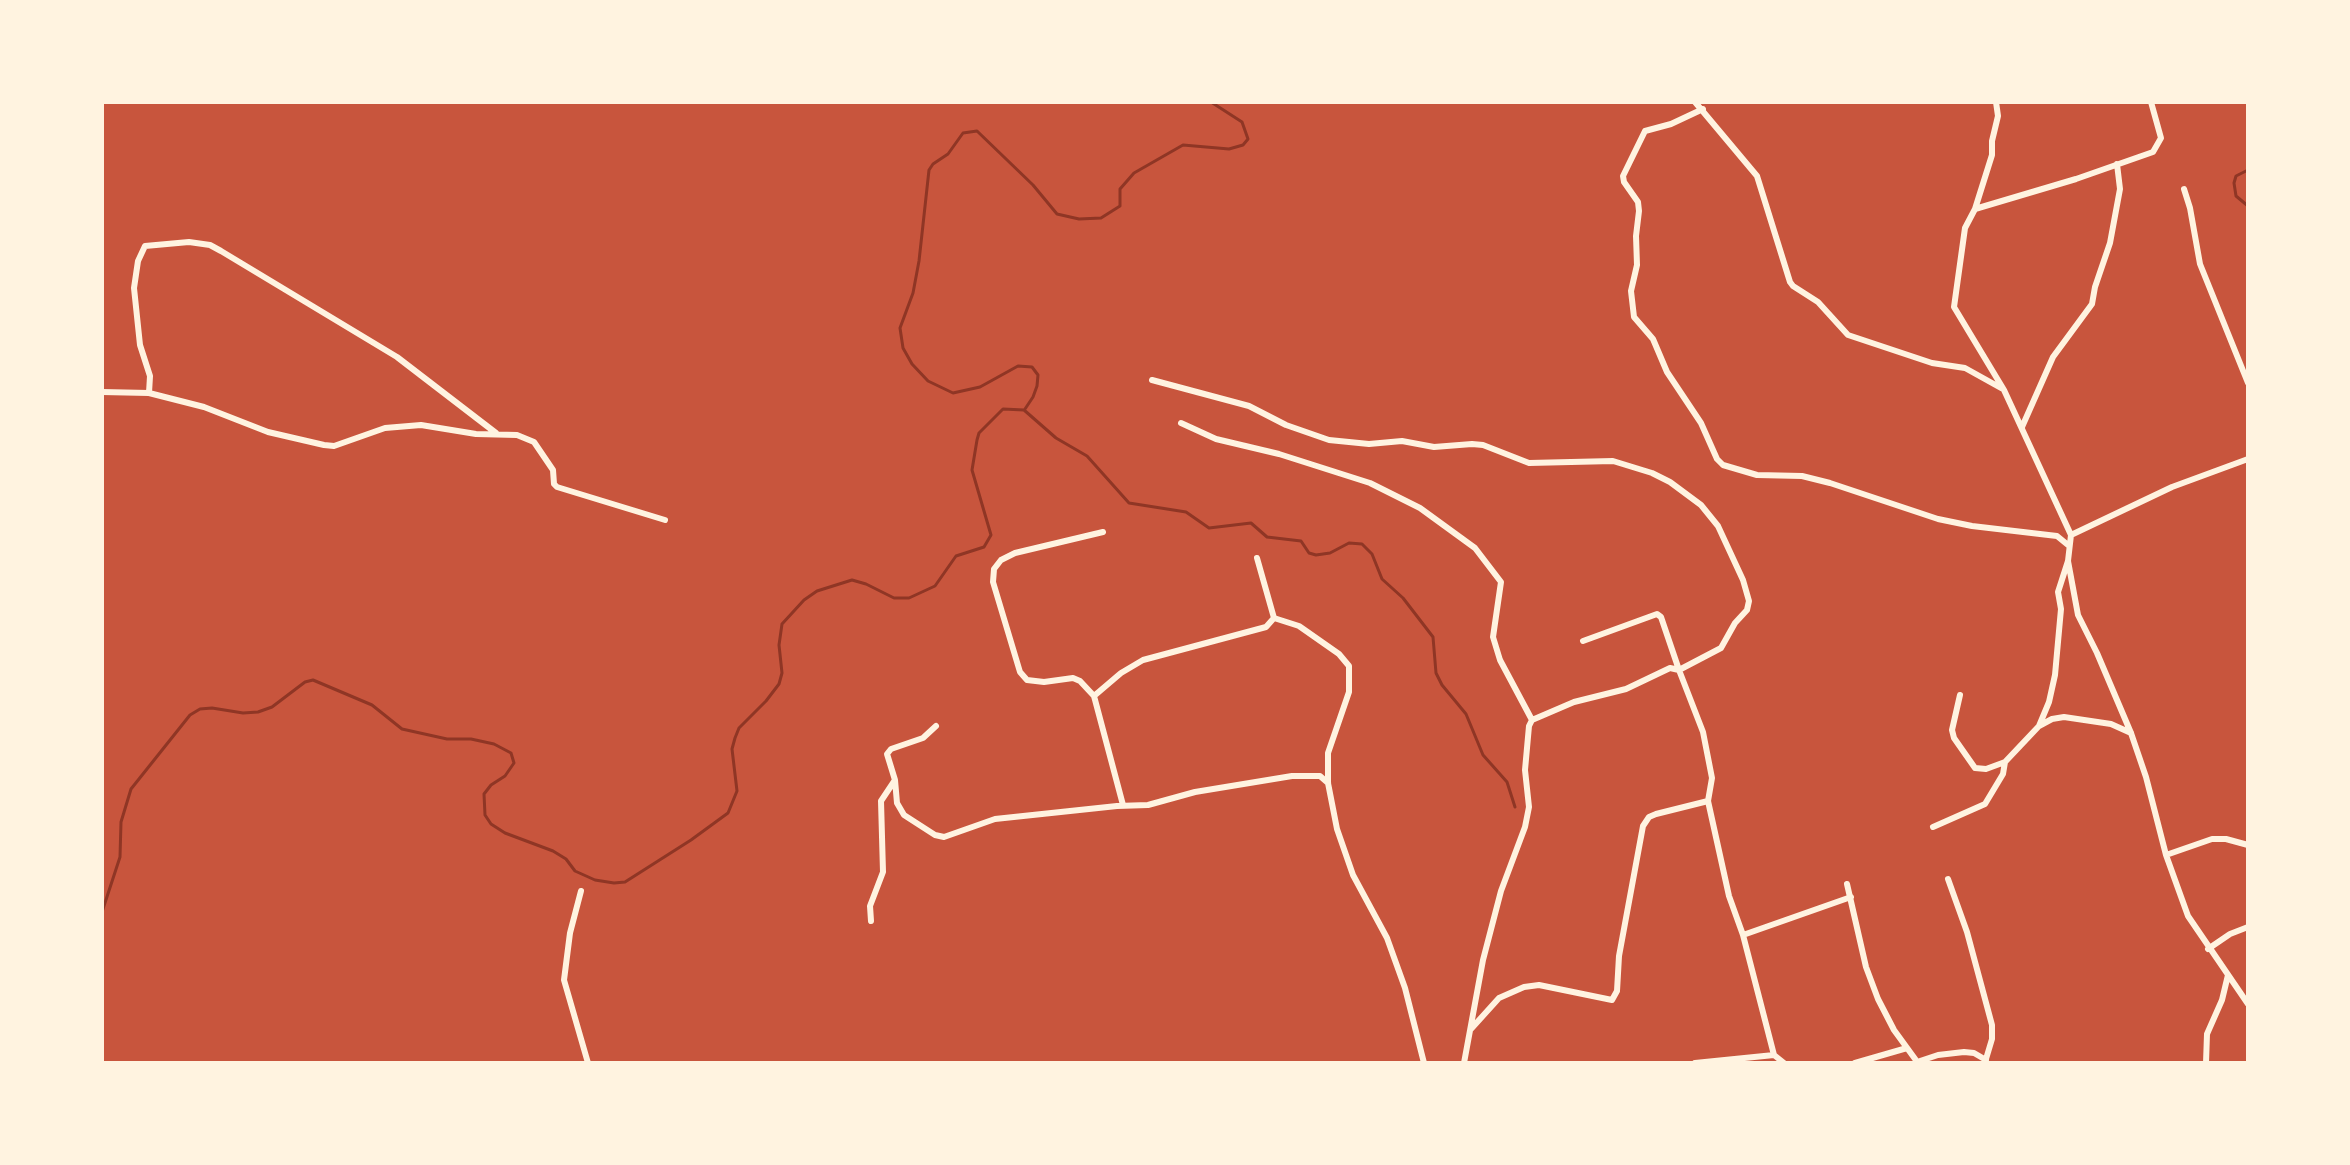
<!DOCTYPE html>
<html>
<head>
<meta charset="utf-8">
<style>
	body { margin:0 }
	#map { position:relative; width:2350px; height:1165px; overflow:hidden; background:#c8553d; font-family:Karla,sans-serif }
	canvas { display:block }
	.frame { position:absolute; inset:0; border:104px solid #fff3e0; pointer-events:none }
</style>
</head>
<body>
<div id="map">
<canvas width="2350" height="1165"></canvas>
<div class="frame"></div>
</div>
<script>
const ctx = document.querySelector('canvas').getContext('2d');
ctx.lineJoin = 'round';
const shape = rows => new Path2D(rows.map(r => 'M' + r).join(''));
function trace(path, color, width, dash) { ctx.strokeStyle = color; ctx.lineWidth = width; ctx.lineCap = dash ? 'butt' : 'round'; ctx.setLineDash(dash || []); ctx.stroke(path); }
trace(shape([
	[2248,170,2236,176,2234,183,2236,196,2248,206],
	[1025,409,1033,397,1037,386,1038,375,1032,367,1018,366,980,387,953,393,928,381,912,364,903,348,900,328,913,293,919,261,929,170,933,164,948,154,963,133,977,131,1033,185,1057,214,1079,219,1101,218,1120,206,1120,189,1134,173,1183,145,1229,149,1243,145,1248,139,1242,122,1211,102],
	[1024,410,1056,438,1087,456,1129,503,1186,512,1209,528,1251,523,1267,537,1301,541,1309,553,1316,555,1330,553,1349,543,1362,544,1372,554,1382,579,1403,598,1433,637,1436,673,1442,685,1466,714,1483,755,1507,782,1515,807],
	[102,912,120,857,121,822,131,789,190,715,200,709,212,708,243,713,258,712,272,707,305,682,313,680,372,705,402,729,447,739,471,739,494,744,511,753,514,763,505,776,491,785,484,794,485,815,491,824,505,833,553,851,566,859,575,871,595,880,614,883,625,882,691,840,728,813,737,791,732,749,735,738,739,728,766,701,779,684,782,673,779,645,782,624,804,600,817,591,852,580,866,584,894,598,909,598,935,586,956,556,984,547,991,535,972,470,977,440,979,433,1003,409,1024,410]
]), '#8f3625', 3);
trace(shape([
	[1695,102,1757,176,1790,282,1793,286,1818,302,1848,335,1932,363,1965,368,2001,388],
	[2151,102,2161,138,2153,152,2076,179,1975,209,1965,228,1954,307,2004,390,2071,535,2068,561,2078,615,2097,653,2131,733,2146,777,2166,855,2188,916,2248,1004],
	[1703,109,1671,124,1645,131,1623,176,1624,182,1638,202,1639,211,1636,236,1637,265,1631,291,1634,317,1653,339,1667,372,1701,423,1717,459,1723,465,1757,475,1802,476,1830,483,1938,519,1972,526,2057,536,2068,545],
	[2184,189,2190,208,2200,264,2248,383],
	[1975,209,1992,155,1992,141,1998,116,1996,102],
	[1152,380,1249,406,1286,425,1329,440,1369,444,1402,441,1434,447,1472,444,1483,445,1529,463,1613,461,1652,473,1670,482,1701,505,1718,526,1743,580,1749,601,1747,610,1735,623,1721,648,1679,670,1661,617,1657,614,1583,641],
	[102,392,149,393,204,407,268,432,324,445,334,446,385,428,421,425,476,434,517,435,534,442,553,470,554,484,557,487,665,520],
	[149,393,150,376,140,345,134,288,138,261,145,246,189,242,210,245,221,251,397,357,496,433],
	[1181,423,1216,439,1279,454,1370,483,1420,508,1475,548,1501,582,1493,637,1500,660,1532,720],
	[2022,427,2053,357,2092,304,2095,287,2110,243,2120,189,2117,164],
	[1103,532,1015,553,1001,560,994,569,993,582,1020,672,1027,680,1044,682,1073,678,1080,681,1094,696,1123,805],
	[2071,535,2172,487,2248,459],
	[1257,558,1274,618,1299,626,1339,654,1349,666,1349,692,1328,753,1328,783,1337,829,1353,875,1387,938,1405,988,1424,1063],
	[1960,695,1952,730,1954,738,1975,768,1986,769,2005,762,2039,726,2052,719,2064,717,2111,724,2131,733],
	[1094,696,1121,673,1143,660,1266,627,1274,618],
	[2039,726,2049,702,2055,675,2061,609,2058,592,2068,561],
	[895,780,897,803,904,815,935,835,944,837,995,819,1117,806,1148,805,1195,792,1292,776,1320,776,1328,783],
	[1933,827,1985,804,2003,774,2005,762],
	[2166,855,2212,839,2226,839,2248,845],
	[1948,879,1967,932,1992,1025,1992,1039,1986,1059],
	[1847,884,1866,967,1878,999,1894,1030,1918,1063],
	[581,891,570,933,564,980,588,1063],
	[871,921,870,906,883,872,881,801,895,780,887,754,891,749,923,738,936,726],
	[1743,935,1851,897],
	[2208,949,2230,934,2248,927],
	[1471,1029,1499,998,1524,987,1539,985,1612,1000,1617,991,1619,956,1643,826,1649,817,1656,814,1708,801],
	[1917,1062,1938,1055,1964,1052,1974,1053,1986,1060],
	[1464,1063,1483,960,1501,891,1525,827,1529,807,1525,770,1529,726,1532,720,1574,702,1626,689,1670,668,1679,670,1703,732,1712,778,1708,801,1729,896,1743,935,1774,1055,1784,1063],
	[1695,1063,1774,1055],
	[1855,1063,1907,1048],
	[2206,1063,2207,1034,2222,1000,2228,975]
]), '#fff3e0', 6);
</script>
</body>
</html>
